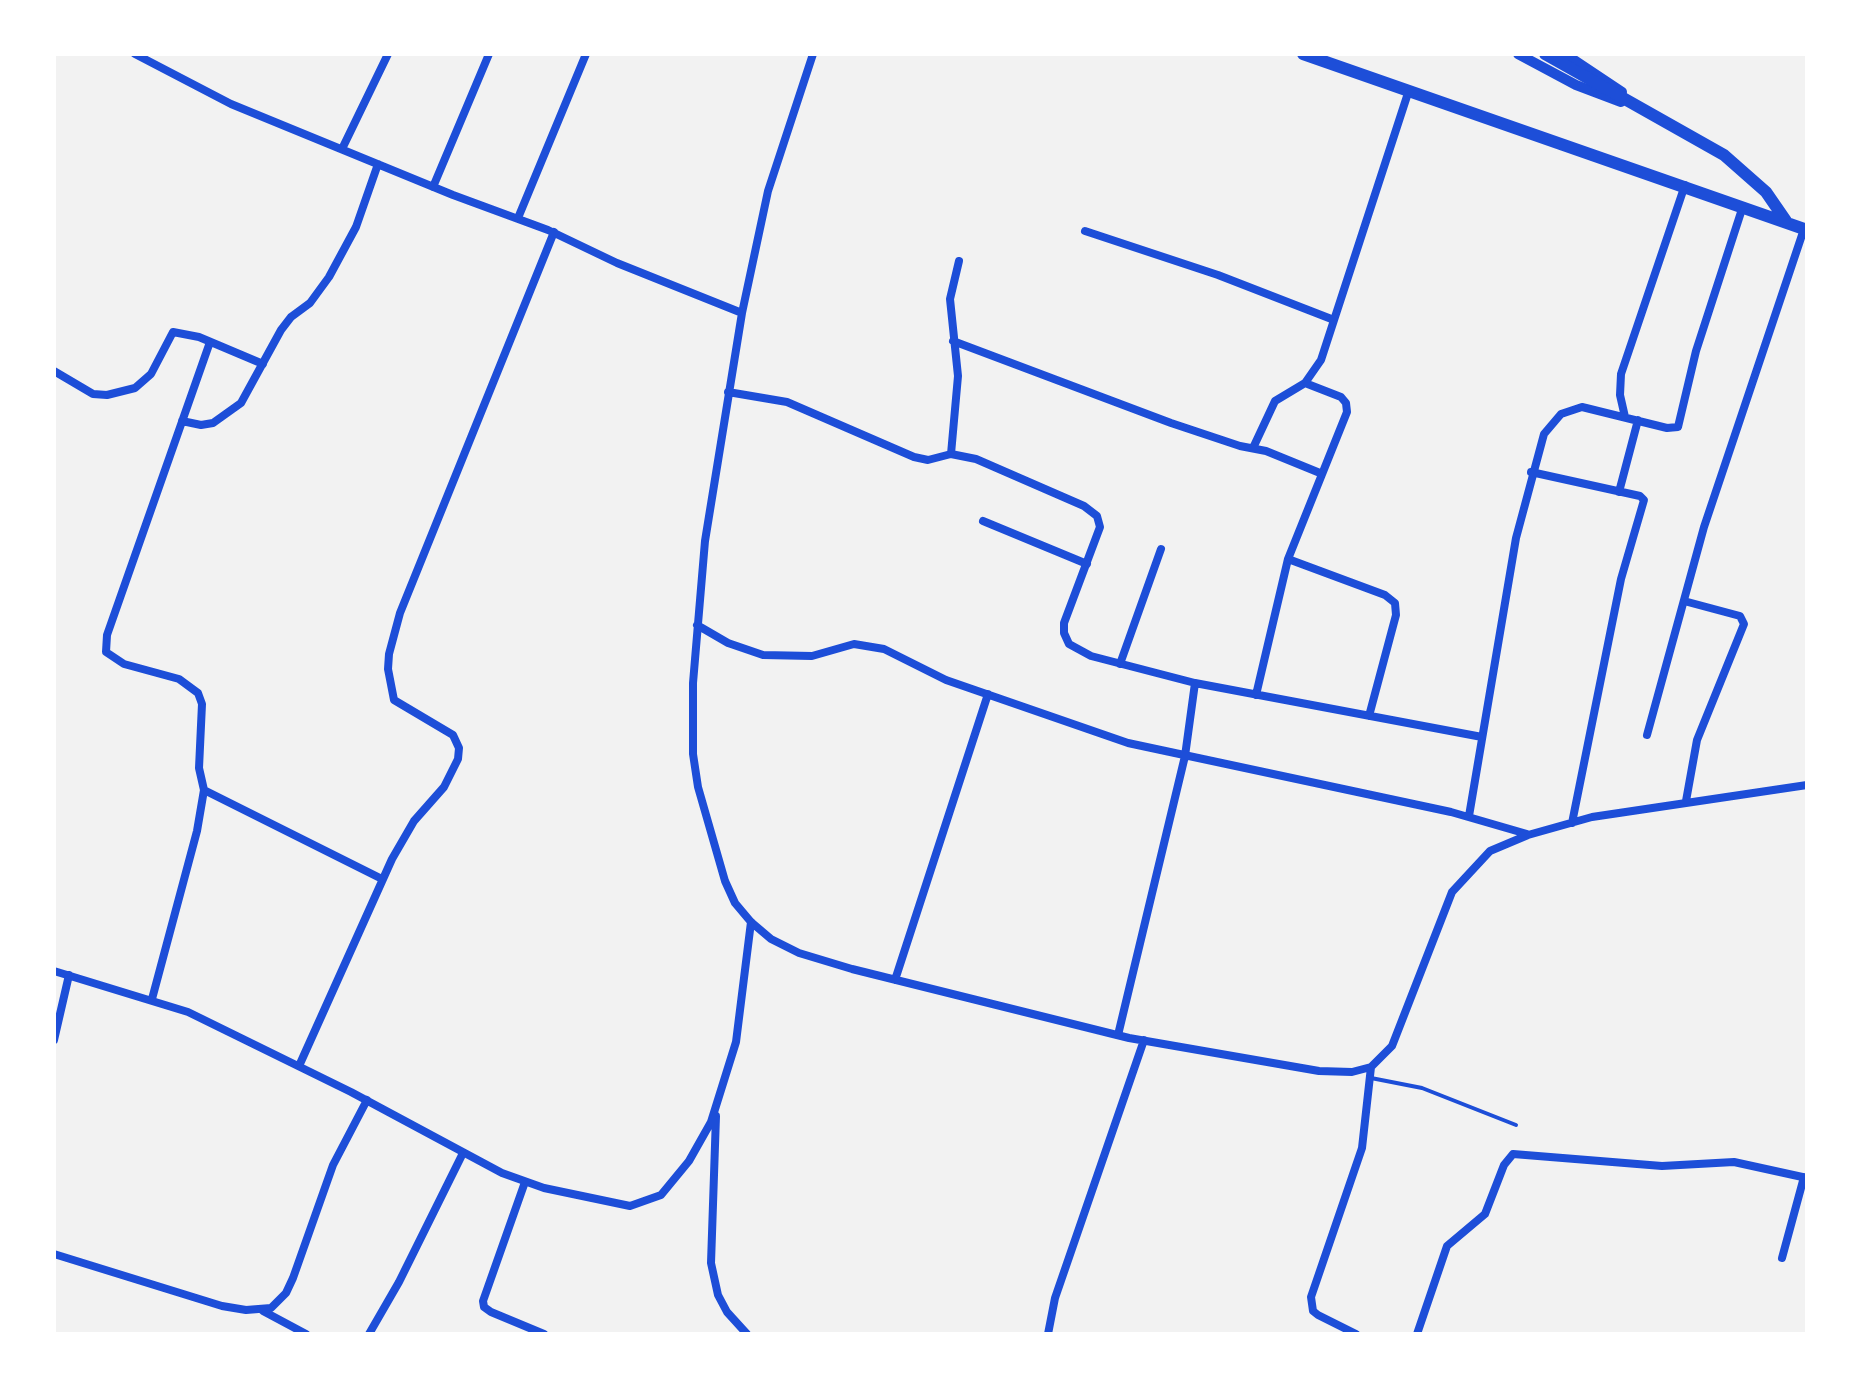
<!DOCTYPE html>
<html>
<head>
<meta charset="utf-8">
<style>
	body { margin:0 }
	#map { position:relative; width:1861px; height:1388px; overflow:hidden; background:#f2f2f2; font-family:"Noto Sans",sans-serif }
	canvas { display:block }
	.frame { position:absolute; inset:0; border:56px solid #fff; pointer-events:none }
</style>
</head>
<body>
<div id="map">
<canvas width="1861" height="1388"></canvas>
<div class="frame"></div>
</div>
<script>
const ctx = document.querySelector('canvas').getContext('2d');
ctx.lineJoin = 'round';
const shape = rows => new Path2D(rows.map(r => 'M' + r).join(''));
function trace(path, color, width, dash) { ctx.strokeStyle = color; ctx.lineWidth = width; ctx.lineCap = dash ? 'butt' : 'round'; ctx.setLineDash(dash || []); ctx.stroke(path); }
trace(shape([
	[1371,1078,1422,1088,1516,1125]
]), '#1d4ed8', 4);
trace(shape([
	[135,54,231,104,453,195,548,230,617,263,742,313],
	[813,54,768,191,742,313,705,541,693,683,693,754,698,787,725,881,735,903,751,922,771,939,799,953,852,969,1129,1038,1319,1071,1352,1072,1371,1067,1392,1046,1452,892,1490,851,1528,835,1592,817,1807,785],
	[342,149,388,54],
	[433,187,489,54],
	[518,218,586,54],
	[1085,231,1218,275,1334,320],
	[953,341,1171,423,1240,446,1266,451,1320,473],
	[210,342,107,635,106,652,124,664,179,679,198,693,202,704,199,768,204,790,382,879],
	[54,371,93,394,107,395,135,388,151,374,173,332,199,337,263,364],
	[728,392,787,402,914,457,928,460,951,454,976,459,1084,506,1097,516,1100,527,1064,623,1064,633,1069,644,1091,656,1195,683,1482,737],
	[1625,417,1620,395,1621,374,1685,185],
	[182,421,201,425,213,423,241,403,281,330,291,317,310,303,329,277,356,227,378,164],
	[1253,448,1275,401,1305,383,1321,360,1409,90],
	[951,454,958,376,950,299,959,261],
	[1531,472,1640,496,1644,500,1621,579,1572,823],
	[1619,492,1638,420],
	[983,521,1087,564],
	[1288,559,1385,595,1395,603,1396,615,1369,716],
	[1684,601,1740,616,1744,624,1697,740,1686,801],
	[697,625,728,643,763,655,812,656,854,644,884,649,946,680,1128,743,1451,812,1527,834],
	[1120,664,1161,549],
	[1256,695,1288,559,1347,412,1346,403,1341,397,1305,383],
	[1647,735,1704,527,1804,229],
	[1469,816,1516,538,1544,434,1561,414,1582,407,1667,428,1678,427,1696,351,1743,206],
	[54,971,188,1012,351,1092,502,1173,544,1188,630,1206,661,1195,689,1161,711,1122,736,1042,751,922],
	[895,980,988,694],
	[152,999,197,831,204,790],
	[1118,1035,1185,756,1195,683],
	[54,1040,69,975],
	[299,1066,392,859,414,821,444,787,458,759,459,748,453,735,394,700,388,669,389,654,400,613,554,232],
	[716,1116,711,1263,718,1295,727,1312,747,1334],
	[525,1182,483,1301,484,1307,491,1312,544,1334],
	[54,1254,222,1306,246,1310,271,1308,286,1293,293,1278,333,1165,367,1100],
	[1782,1258,1804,1177],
	[263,1311,306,1334],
	[369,1334,399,1282,463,1153],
	[1048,1334,1055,1298,1144,1040],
	[1356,1334,1318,1315,1313,1311,1311,1297,1362,1148,1371,1067],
	[1417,1334,1447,1246,1485,1214,1504,1165,1513,1154,1662,1166,1734,1162,1807,1178]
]), '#1d4ed8', 8);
trace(shape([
	[1518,54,1576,85,1621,102],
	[1565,54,1622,92]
]), '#1d4ed8', 10);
trace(shape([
	[1303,54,1807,230],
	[1545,54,1724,155,1766,192,1786,221]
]), '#1d4ed8', 12);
</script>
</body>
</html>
